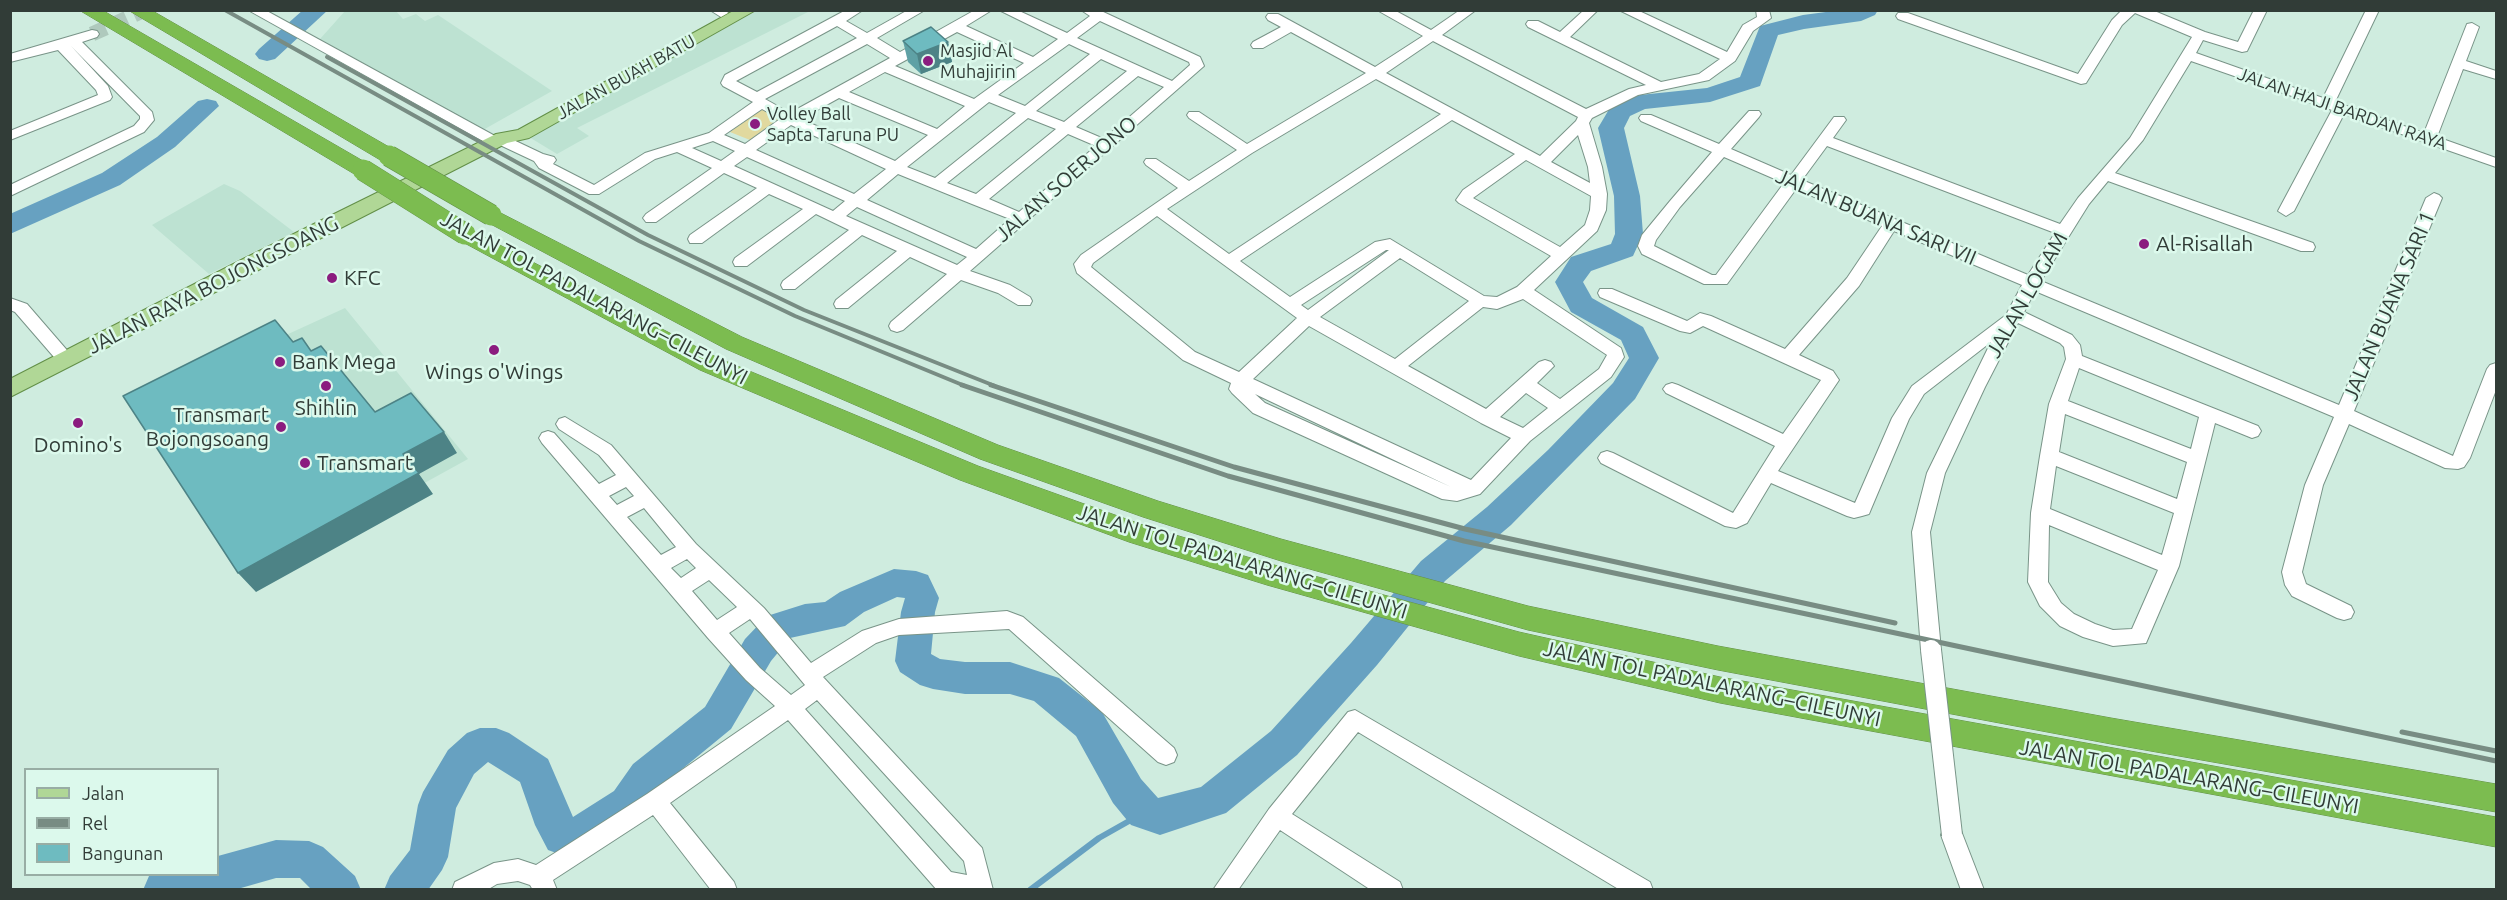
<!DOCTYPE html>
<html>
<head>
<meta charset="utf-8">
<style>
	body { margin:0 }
	#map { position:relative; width:2507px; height:900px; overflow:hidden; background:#cfecdf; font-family:Ubuntu,sans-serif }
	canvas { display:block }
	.frame { position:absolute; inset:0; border:12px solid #313c37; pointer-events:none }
	.legend { position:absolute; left:24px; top:768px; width:195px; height:108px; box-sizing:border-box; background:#dcf9ec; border:2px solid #98ada4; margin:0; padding:8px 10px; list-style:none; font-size:18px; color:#313c37 }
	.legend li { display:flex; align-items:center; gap:12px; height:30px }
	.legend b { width:30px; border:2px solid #98ada4 }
</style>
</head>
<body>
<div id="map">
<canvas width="2507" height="900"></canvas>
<div class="frame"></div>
<ul class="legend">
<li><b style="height:8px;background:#b0d796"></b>Jalan</li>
<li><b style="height:8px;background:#788c83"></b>Rel</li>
<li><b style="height:16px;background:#6ebbc0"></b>Bangunan</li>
</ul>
</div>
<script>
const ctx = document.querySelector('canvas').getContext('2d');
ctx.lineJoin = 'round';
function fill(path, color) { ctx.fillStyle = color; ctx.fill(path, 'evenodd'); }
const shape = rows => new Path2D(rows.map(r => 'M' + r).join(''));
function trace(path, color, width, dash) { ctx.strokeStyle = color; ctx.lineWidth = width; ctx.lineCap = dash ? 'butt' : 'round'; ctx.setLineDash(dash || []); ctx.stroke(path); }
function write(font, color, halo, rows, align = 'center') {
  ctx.font = font + ' Ubuntu,sans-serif'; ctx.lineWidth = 5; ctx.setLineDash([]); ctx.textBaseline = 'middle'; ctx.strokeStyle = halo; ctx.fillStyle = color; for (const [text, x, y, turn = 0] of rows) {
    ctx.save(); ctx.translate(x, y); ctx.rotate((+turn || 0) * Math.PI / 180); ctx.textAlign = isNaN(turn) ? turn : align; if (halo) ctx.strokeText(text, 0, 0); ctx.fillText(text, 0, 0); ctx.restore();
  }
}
fill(shape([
	[345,11,396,11,403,19,416,14,425,21,438,15,552,91,483,130,320,39],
	[756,11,810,11,577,128,589,136,557,154,529,137],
	[224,184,240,191,294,232,209,274,152,225],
	[345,308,468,459,303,550,190,379]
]), '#bde2d2');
fill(shape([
	[761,109,781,117,750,140,730,132]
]), '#e1d99f');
trace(shape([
	[1030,890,1099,838,1145,812]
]), '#67a1c1', 6);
fill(shape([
	[303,10,328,10,275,59,267,61,259,59,255,54,259,49,303,10],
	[1841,10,1878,10,1875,15,1861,21,1804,29,1778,35,1760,86,1710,102,1645,109,1630,116,1624,128,1640,196,1643,234,1633,256,1591,271,1583,282,1592,298,1643,327,1659,358,1635,399,1511,525,1445,581,1377,665,1297,755,1226,813,1160,835,1131,825,1113,803,1076,736,1034,701,1010,694,965,694,933,689,920,685,900,672,895,661,901,612,905,598,897,597,864,612,845,626,790,638,771,661,731,729,659,788,642,817,593,848,579,853,562,855,548,850,535,825,520,782,488,762,474,774,456,808,448,857,442,870,428,890,384,890,390,876,410,850,418,805,423,792,448,750,467,733,480,728,496,728,509,733,548,759,573,817,614,791,633,764,705,707,745,639,767,616,805,604,825,602,840,592,894,569,916,571,928,575,939,598,935,612,931,654,940,659,965,662,1010,662,1059,678,1102,712,1141,779,1158,798,1201,787,1271,731,1351,643,1421,561,1487,507,1548,450,1613,383,1629,358,1621,340,1571,312,1555,282,1571,257,1611,244,1615,234,1614,196,1598,128,1611,106,1640,95,1707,88,1740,77,1760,26,1803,15,1841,10],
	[207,99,216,101,219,106,175,147,120,185,10,234,10,214,102,173,157,137,198,101,207,99],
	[276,840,309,841,323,847,355,876,361,890,312,890,300,878,276,878,234,890,143,890,149,876,153,874,218,874,218,856,276,840]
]), '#67a1c1');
trace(shape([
	[92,34,145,10]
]), '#afc9bd', 15, [15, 8]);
const minor = shape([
	[248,10,265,10,495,136,505,136,543,154,554,157,556,160,553,164,594,185,645,153,709,133,753,102,723,86,721,83,725,75,846,10,863,10,846,21,867,33,908,10,925,10,877,38,900,52,975,10,992,10,966,26,1033,57,1058,39,999,10,1017,10,1067,33,1090,16,1081,10,1099,10,1200,57,1204,66,970,271,1010,285,1030,297,1032,301,1030,305,1018,305,998,293,961,280,903,330,897,332,891,330,889,326,891,322,947,274,910,257,848,308,836,308,834,304,836,300,897,251,862,235,795,289,783,289,781,285,783,281,849,230,816,214,747,266,735,266,733,262,735,258,803,209,769,194,702,243,690,243,688,239,690,235,757,188,724,173,656,222,646,222,643,218,646,214,712,168,677,152,655,159,599,194,589,194,539,168,534,161,500,145,490,145,248,10],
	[1100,21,1189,62,1190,65,1172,81,1077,38,1100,21],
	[837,26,857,38,757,92,736,81,837,26],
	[957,32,1024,63,974,99,895,66,957,32],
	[867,44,890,58,790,113,765,99,867,44],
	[1069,44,1090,54,1025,106,998,95,1069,44],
	[1101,59,1127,71,1064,122,1036,111,1101,59],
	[885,72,965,106,937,129,849,92,885,72],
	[1138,76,1164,87,1104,139,1076,127,1138,76],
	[839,98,928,135,895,161,801,119,839,98],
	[989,102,1016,113,935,178,907,167,989,102],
	[762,109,780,119,745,144,724,135,762,109],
	[1028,118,1056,129,976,194,947,183,1028,118],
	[791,125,886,169,854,194,756,150,791,125],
	[1068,134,1096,146,1019,212,989,199,1068,134],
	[713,141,735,151,721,161,692,148,713,141],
	[747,157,845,201,833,211,734,166,747,157],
	[898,174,972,204,1010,219,976,249,867,200,898,174],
	[857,207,967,257,957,265,846,216,857,207],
	[710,10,726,10,728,13,721,17,710,10],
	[1377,10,1394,10,1431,30,1460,10,1476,10,1442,35,1586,109,1629,89,1646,85,1528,27,1526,24,1528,21,1538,21,1560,32,1584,10,1598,10,1570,37,1661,82,1699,74,1720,59,1619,10,1637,10,1727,52,1743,25,1757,17,1756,10,1769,10,1771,18,1753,31,1735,61,1709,80,1638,95,1592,118,1589,123,1602,167,1607,194,1606,210,1597,231,1534,290,1621,348,1624,357,1611,377,1530,441,1480,494,1457,501,1442,499,1253,413,1232,393,1229,389,1231,383,1183,360,1077,273,1074,264,1081,255,1178,188,1146,165,1144,162,1146,159,1156,159,1189,181,1237,150,1189,118,1187,115,1189,112,1199,112,1247,144,1366,73,1291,32,1263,48,1253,48,1251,45,1253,42,1281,27,1268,20,1266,17,1268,14,1278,14,1375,67,1423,36,1377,10],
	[1433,41,1578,117,1576,121,1540,156,1386,73,1433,41],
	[1376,79,1441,114,1229,254,1167,209,1252,153,1376,79],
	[1452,120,1515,154,1463,190,1456,200,1459,203,1551,256,1517,287,1497,297,1484,296,1390,239,1375,242,1290,297,1240,261,1452,120],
	[1578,135,1588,167,1590,183,1551,162,1578,135],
	[1526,160,1591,196,1590,210,1585,225,1560,247,1473,198,1526,160],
	[1157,216,1297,318,1239,372,1195,352,1091,267,1093,263,1157,216],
	[1386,250,1389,250,1308,310,1301,305,1386,250],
	[1400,258,1469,301,1395,359,1320,317,1400,258],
	[1523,299,1607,355,1599,369,1560,399,1537,383,1554,366,1551,362,1545,360,1539,362,1486,409,1408,366,1483,307,1497,309,1523,299],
	[1309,326,1481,423,1511,438,1471,480,1253,379,1309,326],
	[1526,393,1548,408,1523,428,1500,417,1526,393],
	[1255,394,1451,487,1265,403,1255,394],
	[2122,10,2152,10,2205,32,2238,42,2254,10,2267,10,2247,51,2242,52,2203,40,2196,53,2323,98,2366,10,2379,10,2335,102,2424,133,2467,24,2472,23,2479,27,2466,61,2496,71,2496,79,2463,69,2437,137,2496,158,2496,167,2344,114,2294,211,2286,216,2278,211,2332,110,2191,61,2143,140,2115,173,2313,243,2315,247,2313,251,2301,251,2108,181,2089,204,2041,281,2339,405,2426,198,2434,193,2439,195,2442,198,2354,411,2453,456,2487,369,2490,365,2496,363,2496,390,2470,458,2464,467,2458,469,2445,468,2349,424,2323,485,2302,572,2306,584,2351,606,2354,612,2351,618,2344,620,2337,618,2292,596,2285,585,2282,572,2305,485,2334,417,2035,291,2024,312,2072,335,2080,345,2082,356,2258,426,2261,431,2258,436,2252,438,2215,423,2179,566,2146,643,2113,646,2083,637,2060,626,2040,606,2028,582,2031,513,2040,456,2049,404,2066,359,2064,347,2060,343,2018,323,1985,387,1945,473,1930,532,1941,650,1938,656,1931,659,1924,656,1921,650,1912,532,1927,473,1991,342,1924,394,1909,419,1871,509,1869,514,1862,516,1854,518,1847,516,1771,483,1747,523,1736,528,1725,526,1601,463,1598,458,1601,453,1607,451,1613,453,1733,513,1775,446,1666,393,1663,389,1666,385,1672,383,1678,385,1783,434,1821,380,1703,326,1690,333,1680,331,1600,297,1598,293,1600,289,1612,289,1687,321,1700,313,1711,316,1785,349,1847,278,1882,226,1796,189,1727,284,1704,284,1642,254,1638,246,1642,235,1670,201,1712,152,1641,121,1639,118,1641,115,1651,115,1719,144,1749,111,1759,111,1761,114,1759,117,1731,149,1791,175,1834,117,1844,117,1846,120,1833,138,2060,224,2078,198,2130,138,2192,37,2135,13,2122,25,2086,83,2081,84,1898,19,1896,16,1898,13,1908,13,2078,74,2112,20,2122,10],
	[1827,146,2055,233,2028,275,1802,180,1827,146],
	[1724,157,1784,183,1716,275,1712,275,1654,246,1656,240,1680,207,1724,157],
	[1894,231,2022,285,2006,315,1912,386,1892,418,1855,503,1778,471,1839,380,1833,371,1799,355,1859,286,1894,231],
	[2079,368,2199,417,2191,449,2068,401,2079,368],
	[2065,414,2187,462,2177,499,2059,452,2065,414],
	[2056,466,2174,513,2162,555,2050,509,2056,466],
	[2049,525,2158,570,2132,629,2113,630,2095,624,2074,614,2061,603,2048,582,2049,525],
	[92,30,97,31,99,34,97,37,82,42,152,112,154,120,144,132,10,196,10,185,134,126,140,119,140,116,71,46,108,86,112,97,110,100,10,140,10,131,98,95,96,90,58,50,10,62,10,54,92,30],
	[10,298,27,304,72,356,74,360,72,364,60,364,15,312,10,310,10,298],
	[565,417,611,445,696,544,764,608,811,663,862,631,899,619,1007,611,1023,617,1174,748,1177,755,1174,762,1166,765,1158,762,1009,629,899,635,876,643,823,677,982,848,993,890,937,890,788,720,670,803,734,882,737,890,711,890,653,815,553,880,557,890,533,890,530,885,518,881,497,884,487,890,452,890,455,882,494,863,518,859,536,865,647,794,775,706,746,680,708,638,542,443,539,438,542,433,548,431,554,433,599,484,616,475,599,455,559,429,556,424,559,419,565,417],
	[626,487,634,496,617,505,609,496,626,487],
	[644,508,676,547,661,555,627,517,644,508],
	[687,559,696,568,681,578,671,568,687,559],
	[709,580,737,607,717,620,692,591,709,580],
	[750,619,805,685,791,695,760,668,729,633,750,619],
	[817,700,964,861,967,875,951,872,805,709,817,700],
	[1355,710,1650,882,1653,890,1620,890,1358,732,1292,814,1400,882,1403,890,1371,890,1280,830,1238,890,1213,890,1269,809,1348,712,1355,710],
	[1952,825,1960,828,1984,890,1961,890,1941,835,1944,828,1952,825]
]);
const major = shape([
	[735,10,756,10,529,138,507,143,10,397,10,379,243,259,496,134,518,130,735,10]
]);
const highway = shape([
	[79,10,102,10,370,165,374,170,370,175,363,177,356,175,79,10],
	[128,10,151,10,396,151,399,156,396,161,389,162,382,161,128,10],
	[491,208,742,337,998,445,1158,501,1281,539,1528,606,1718,646,2111,718,2496,784,2496,812,2111,744,1718,670,1528,630,1281,561,1143,517,980,459,726,349,483,220,480,215,483,210,491,208],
	[465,227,718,358,978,466,1143,525,1267,563,1519,632,1720,677,2496,817,2496,847,1720,703,1519,656,1267,585,1129,542,960,480,700,370,457,239,454,234,457,229,465,227]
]);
trace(minor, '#799488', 2);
trace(major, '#628f47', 2);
trace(highway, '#628f47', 1);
fill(minor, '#fff');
fill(major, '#b0d796');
fill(highway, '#7cbc50');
trace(shape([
	[225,10,639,241,795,316,965,386],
	[327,57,648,235,804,310,995,386]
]), '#788c83', 4);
trace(shape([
	[962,385,1228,476,1464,541,2496,761],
	[991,385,1234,467,1465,529,1895,623],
	[2402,732,2496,751]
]), '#788c83', 5);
const minorBridge = shape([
	[1931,650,1952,835]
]);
const highwayBridge = shape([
	[389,156,491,215],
	[363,170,465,234]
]);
trace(minorBridge, '#799488', 22, []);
trace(highwayBridge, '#628f47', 22, []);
trace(minorBridge, '#fff', 20);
trace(highwayBridge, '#7cbc50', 21);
fill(shape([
	[903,41,948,42,952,62,921,74,908,62]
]), '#5fa1a5');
fill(shape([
	[948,42,952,62,921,74,917,54],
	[444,432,457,453,419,474,433,494,256,592,238,573,403,454]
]), '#4d8386');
const building = shape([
	[931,27,948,42,917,54,903,41,931,27],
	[275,320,293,342,302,338,311,351,321,346,375,412,411,393,444,432,403,454,419,473,238,573,123,396,275,320]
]);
fill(building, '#6ebbc0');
trace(building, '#4d8386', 1.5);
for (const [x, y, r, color] of [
	[928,61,6,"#8b1c7f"],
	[755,124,6,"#8b1c7f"],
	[2144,244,6,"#8b1c7f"],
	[332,278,6,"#8b1c7f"],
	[494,350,6,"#8b1c7f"],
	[280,362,6,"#8b1c7f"],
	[326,386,6,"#8b1c7f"],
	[78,423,6,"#8b1c7f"],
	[281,427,6,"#8b1c7f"],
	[305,463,6,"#8b1c7f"]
]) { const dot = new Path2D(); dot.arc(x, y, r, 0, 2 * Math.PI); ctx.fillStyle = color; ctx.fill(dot); trace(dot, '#dcf9ec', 2); }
write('18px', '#313c37', '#dcf9ec', [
	["Masjid Al",940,51],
	["Muhajirin",940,72],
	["Volley Ball",767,114],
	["Sapta Taruna PU",767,135]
], 'left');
write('18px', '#313c37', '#dcf9ec', [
	["JALAN BUAH BATU",626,77,-29],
	["JALAN HAJI BARDAN RAYA",2342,109,19]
]);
write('21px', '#313c37', '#dcf9ec', [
	["JALAN SOERJONO",1066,179,-41],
	["JALAN BUANA SARI VII",1876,217,23],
	["JALAN RAYA BOJONGSOANG",213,285,-27],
	["JALAN LOGAM",2027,295,-60],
	["JALAN TOL PADALARANG–CILEUNYI",594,298,28],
	["JALAN BUANA SARI 1",2389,306,-67],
	["JALAN TOL PADALARANG–CILEUNYI",1242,562,17],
	["JALAN TOL PADALARANG–CILEUNYI",1712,684,12],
	["JALAN TOL PADALARANG–CILEUNYI",2189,777,10]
]);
write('21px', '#313c37', '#dcf9ec', [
	["Al-Risallah",2156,244],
	["KFC",344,278],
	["Bank Mega",292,362],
	["Wings o'Wings",494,372,"center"],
	["Shihlin",326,408,"center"],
	["Transmart",269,415,"right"],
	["Bojongsoang",269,439,"right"],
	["Domino's",78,445,"center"],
	["Transmart",317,463]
], 'left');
</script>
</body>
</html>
